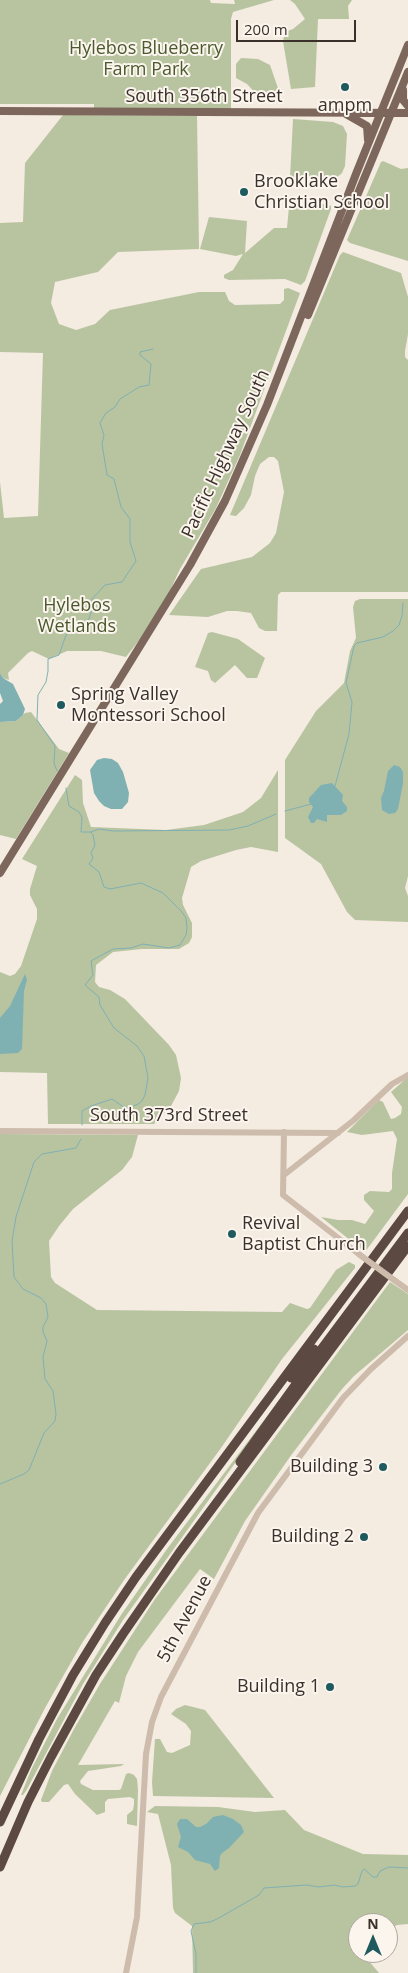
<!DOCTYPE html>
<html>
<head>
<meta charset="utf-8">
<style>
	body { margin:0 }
	#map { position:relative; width:408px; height:1973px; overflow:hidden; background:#f4ebe1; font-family:"Open Sans",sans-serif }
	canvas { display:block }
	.north { position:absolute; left:348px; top:1913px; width:50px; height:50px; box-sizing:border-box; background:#fbf5ee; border:1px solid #aea6a0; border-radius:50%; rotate:0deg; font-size:14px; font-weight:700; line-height:20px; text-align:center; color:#3b302b }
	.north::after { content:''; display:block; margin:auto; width:18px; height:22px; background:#1f5a5e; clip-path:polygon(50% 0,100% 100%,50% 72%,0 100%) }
	.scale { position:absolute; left:236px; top:20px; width:120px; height:22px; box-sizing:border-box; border:2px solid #3b302b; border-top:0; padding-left:6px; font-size:15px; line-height:18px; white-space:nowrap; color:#3b302b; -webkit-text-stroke:4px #fbf5ee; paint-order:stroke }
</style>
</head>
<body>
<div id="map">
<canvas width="408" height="1973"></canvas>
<div class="north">N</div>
<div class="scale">200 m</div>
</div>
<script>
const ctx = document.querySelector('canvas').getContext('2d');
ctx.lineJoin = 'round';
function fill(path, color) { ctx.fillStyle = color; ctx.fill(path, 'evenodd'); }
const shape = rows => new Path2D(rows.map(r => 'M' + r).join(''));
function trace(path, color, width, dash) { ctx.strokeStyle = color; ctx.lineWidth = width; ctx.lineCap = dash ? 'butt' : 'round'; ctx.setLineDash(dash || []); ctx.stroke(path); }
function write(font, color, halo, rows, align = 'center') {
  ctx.font = font + ' "Open Sans",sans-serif'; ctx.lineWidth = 4; ctx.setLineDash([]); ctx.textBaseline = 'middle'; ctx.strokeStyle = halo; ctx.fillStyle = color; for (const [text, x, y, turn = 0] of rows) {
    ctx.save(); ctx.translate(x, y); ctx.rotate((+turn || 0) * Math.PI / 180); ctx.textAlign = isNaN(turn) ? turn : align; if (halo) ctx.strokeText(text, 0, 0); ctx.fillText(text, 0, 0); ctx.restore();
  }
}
fill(shape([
	[0,0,210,0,211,3,235,4,234,0,274,0,233,12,231,19,231,112,94,111,94,104,0,104],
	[290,0,352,0,348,6,349,19,318,19,315,87,291,89,283,41,285,32,293,29,305,19,295,4],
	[241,58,258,59,270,65,281,97,280,102,270,103,261,99,247,84,236,78,236,64],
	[63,115,197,116,199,249,118,252,98,272,55,282,51,303,59,324,76,330,95,324,110,310,199,292,225,292,229,301,235,305,280,304,284,300,284,289,288,288,300,293,240,455,216,508,180,569,167,597,140,639,126,657,101,651,67,651,49,659,32,651,28,653,8,673,9,680,3,678,0,673,0,482,4,518,38,516,43,353,0,352,0,223,23,222,25,163],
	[293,119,333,122,343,126,347,134,345,166,342,173,336,178,330,180,300,176,290,178],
	[383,161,401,169,408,168,408,261,350,243,347,240,381,162],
	[316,204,326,204,331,206,331,209,305,281,301,285,285,279,229,280,224,278,224,275,233,270,243,254,236,256,200,249,209,217,247,221,245,253,274,228,287,228,289,207],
	[343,252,401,273,408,297,408,334,405,351,405,357,408,360,408,592,281,592,278,595,277,631,265,631,259,628,251,613,237,611,227,611,208,617,169,615,201,569,252,557,270,543,276,533,284,492,278,461,274,457,269,457,260,464,255,476,251,495,244,508,236,516,230,515,340,255],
	[360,599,408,599,408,876,405,888,408,896,408,922,355,920,347,912,321,864,285,838,285,760,316,711,344,683,350,651,356,638,353,607,355,601],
	[212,632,238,639,265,658,257,678,247,678,235,665,215,683,211,680,208,671,195,667,208,633],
	[31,712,59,749,69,753,16,839,0,835,0,722,16,721,25,713],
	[278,770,278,852,251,847,236,850,201,861,191,867,182,898,183,905,192,923,192,937,189,943,179,949,142,949,113,952,96,965,95,982,99,987,110,990,125,999,169,1045,176,1055,181,1078,179,1091,171,1106,154,1124,48,1124,47,1073,0,1072,0,972,10,976,15,974,21,966,37,919,37,909,30,895,30,889,37,866,22,859,75,775,82,780,83,803,91,827,166,830,204,825,243,812,261,798],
	[408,1077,408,1194,365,1252,321,1217,338,1220,352,1220,365,1224,374,1211,364,1200,364,1195,370,1191,389,1192,392,1189,392,1173,397,1139,393,1131,362,1135,347,1132,379,1100,383,1102,391,1119,395,1118,401,1114,402,1107,391,1092],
	[0,1134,138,1135,132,1157,122,1170,73,1209,59,1226,49,1241,51,1277,55,1283,97,1310,282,1312,290,1303,307,1309,310,1308,336,1270,349,1262,355,1265,355,1268,282,1359,221,1448,124,1580,82,1643,45,1708,0,1796],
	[390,1282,408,1294,408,1330,354,1376,342,1389,292,1454,245,1521,214,1579,200,1569,138,1652,126,1676,119,1703,115,1701,78,1765,124,1764,121,1766,88,1771,80,1781,81,1784,93,1790,119,1790,121,1789,126,1774,129,1773,134,1775,137,1779,138,1790,137,1826,127,1824,127,1815,133,1810,134,1804,134,1799,130,1797,108,1799,105,1802,105,1812,97,1815,75,1794,68,1784,64,1785,49,1802,42,1802,41,1800,52,1771,74,1729,100,1684,155,1599],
	[298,1375,123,1620,83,1684,26,1791,23,1795,21,1795,31,1770,57,1719,121,1615,167,1549],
	[185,1705,205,1710,274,1798,153,1796,152,1782,155,1739,160,1739,167,1752,172,1753,190,1745,191,1731,186,1724,171,1714,176,1709],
	[155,1806,218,1807,255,1812,285,1810,304,1830,363,1854,408,1855,408,1924,397,1925,388,1930,388,1923,358,1923,358,1953,362,1953,379,1973,193,1973,192,1926,175,1913,173,1908,171,1865,158,1814,147,1812]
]), '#b8c4a0');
fill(shape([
	[0,673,3,678,13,684,25,709,23,715,16,721,0,722,0,704,3,701,0,693],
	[104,758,112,759,118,763,123,772,129,793,128,802,122,809,111,809,104,806,99,801,94,793,90,770,97,760],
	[394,765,400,767,403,772,403,783,398,809,395,813,389,814,382,810,381,798,384,791,388,771],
	[332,783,343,795,342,801,347,807,347,811,341,815,327,815,327,822,317,819,314,823,311,823,308,817,313,807,309,802,309,798,321,785],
	[25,974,27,980,24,991,22,1049,18,1053,0,1054,0,1018,10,1006],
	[223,1815,233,1819,241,1825,244,1832,229,1848,222,1853,220,1856,219,1868,215,1871,210,1864,195,1860,188,1852,178,1847,181,1837,177,1824,180,1819,187,1819,196,1827,200,1827,206,1824,213,1817]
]), '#7fb0b2');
trace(shape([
	[57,771,54,763,55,746,37,720,38,695,46,682,48,671,48,659,59,655,66,635,89,619,92,609,92,599,105,585,122,582,136,561,130,542,130,519,121,507,114,479,107,475,102,444,104,435,100,423,106,413,115,407,120,399,139,387,149,385,151,364,140,355,140,352,153,349],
	[335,786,349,734,352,702,346,683,354,646,357,643,383,637,393,631,399,625,402,616,403,603],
	[66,788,69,806,79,812,82,817,81,832,91,832,93,835,95,845,91,853,93,858,89,864,99,872,104,887,110,889,141,883,163,893,182,912,186,918,187,928,186,935,180,945,169,948,143,944,131,948,113,949,91,961,93,975,85,985,99,997,100,1005,114,1028,137,1046,144,1056,148,1078,145,1095,142,1101,138,1104,129,1108,122,1106,112,1099,91,1106,82,1111,82,1125],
	[285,811,311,804],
	[91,832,99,829,113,831,229,830,248,826,276,814],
	[0,1484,24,1474,29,1470,44,1433,55,1421,56,1414,53,1391,45,1379,43,1357,47,1341,43,1332,43,1327,48,1317,46,1304,41,1298,23,1289,14,1277,12,1241,16,1217,34,1162,42,1154,76,1148,81,1139],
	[196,1973,196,1954,191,1931,194,1924,210,1922,217,1919,259,1895,264,1888,307,1885,319,1887,334,1885,343,1887,355,1886,358,1884,362,1871,364,1869,373,1877,377,1877,380,1871,389,1867,408,1868]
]), '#7fb0b2', 1);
trace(shape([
	[0,1131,338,1133],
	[284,1132,283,1195,360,1255],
	[284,1175,354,1120,392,1084,408,1075],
	[394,1280,408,1290],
	[126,1973,137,1917,146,1754,152,1722,161,1697,258,1513,343,1398,371,1369,408,1336]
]), '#cdbbac', 6);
trace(shape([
	[403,90,403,100,408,106],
	[0,111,408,113],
	[346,114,367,126,368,140],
	[308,315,408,72],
	[0,873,190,565,225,501,267,405,356,174,408,45]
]), '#7d675c', 8);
trace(shape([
	[291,1378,314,1349],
	[240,1462,314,1359,408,1233],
	[0,1822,39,1739,73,1675,105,1623,136,1577,408,1211],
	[0,1867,28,1802,51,1757,96,1675,123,1634,179,1553,408,1246]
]), '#5c4a42', 9);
trace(shape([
	[360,1255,394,1280]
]), '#cdbbac', 6);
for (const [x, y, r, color] of [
	[345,87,5,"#1f5a5e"],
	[244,192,5,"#1f5a5e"],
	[61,705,5,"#1f5a5e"],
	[232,1234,5,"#1f5a5e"],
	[383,1467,5,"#1f5a5e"],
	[364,1537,5,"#1f5a5e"],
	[330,1687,5,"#1f5a5e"]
]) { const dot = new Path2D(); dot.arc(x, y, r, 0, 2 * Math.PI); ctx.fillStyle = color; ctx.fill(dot); trace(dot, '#fbf5ee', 2); }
write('18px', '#4a5a2e', '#fbf5ee', [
	["Hylebos Blueberry",146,49],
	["Farm Park",146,70],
	["Hylebos",77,606],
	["Wetlands",77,627]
]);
write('18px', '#3b302b', '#fbf5ee', [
	["South 356th Street",204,97],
	["Pacific Highway South",226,454,-65],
	["South 373rd Street",169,1116],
	["5th Avenue",185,1619,-62]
]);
write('18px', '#3b302b', '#fbf5ee', [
	["ampm",345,106,"center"],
	["Brooklake",254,182],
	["Christian School",254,203],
	["Spring Valley",71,695],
	["Montessori School",71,716],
	["Revival",242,1224],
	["Baptist Church",242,1245],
	["Building 3",373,1467,"right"],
	["Building 2",354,1537,"right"],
	["Building 1",320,1687,"right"]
], 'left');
</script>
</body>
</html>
